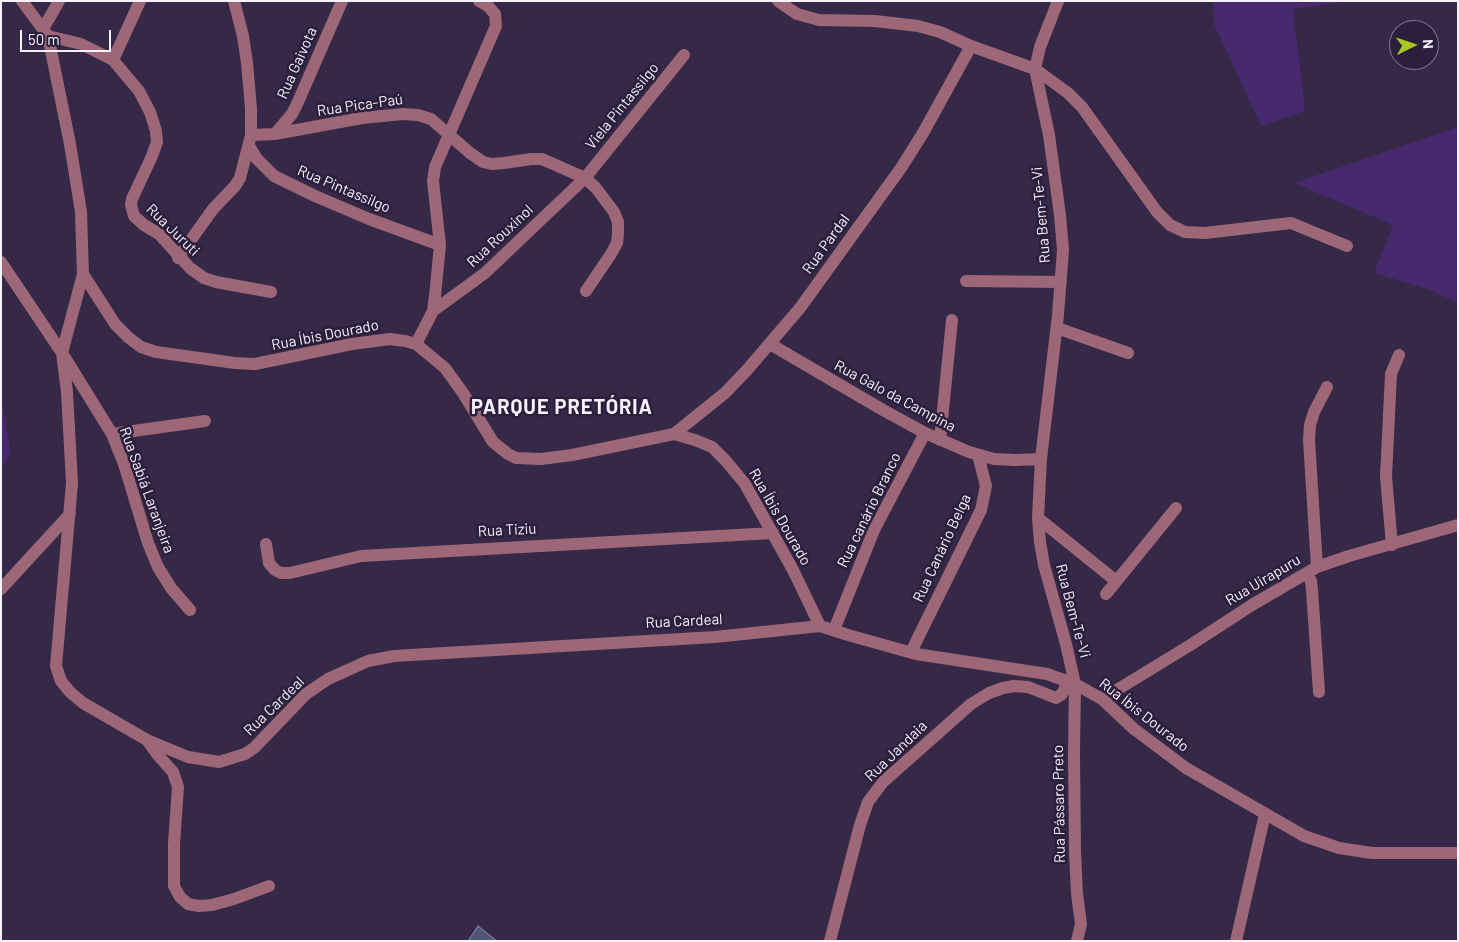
<!DOCTYPE html>
<html>
<head>
<meta charset="utf-8">
<style>
	body { margin:0 }
	#map { position:relative; width:1459px; height:942px; overflow:hidden; background:#352947; font-family:Barlow,sans-serif }
	canvas { display:block }
	.frame { position:absolute; inset:0; border:2px solid #f6f2fe; pointer-events:none }
	.north { position:absolute; left:1389px; top:20px; width:50px; height:50px; box-sizing:border-box; background:#2b1f3c; border:1px solid #7c738a; border-radius:50%; rotate:86deg; font-size:14px; font-weight:700; line-height:20px; text-align:center; color:#f6f2fe }
	.north::after { content:''; display:block; margin:auto; width:18px; height:22px; background:#a7c81f; clip-path:polygon(50% 0,100% 100%,50% 72%,0 100%) }
	.scale { position:absolute; left:20px; top:30px; width:91px; height:22px; box-sizing:border-box; border:2px solid #f6f2fe; border-top:0; padding-left:6px; font-size:15px; line-height:18px; white-space:nowrap; color:#f6f2fe; -webkit-text-stroke:4px #2b1f3c; paint-order:stroke }
</style>
</head>
<body>
<div id="map">
<canvas width="1459" height="942"></canvas>
<div class="frame"></div>
<div class="north">N</div>
<div class="scale">50 m</div>
</div>
<script>
const ctx = document.querySelector('canvas').getContext('2d');
ctx.lineJoin = 'round';
function fill(path, color) { ctx.fillStyle = color; ctx.fill(path, 'evenodd'); }
const shape = rows => new Path2D(rows.map(r => 'M' + r).join(''));
function trace(path, color, width, dash) { ctx.strokeStyle = color; ctx.lineWidth = width; ctx.lineCap = dash ? 'butt' : 'round'; ctx.setLineDash(dash || []); ctx.stroke(path); }
function write(font, color, halo, rows, align = 'center') {
  ctx.font = font + ' Barlow,sans-serif'; ctx.lineWidth = 5; ctx.setLineDash([]); ctx.textBaseline = 'middle'; ctx.strokeStyle = halo; ctx.fillStyle = color; for (const [text, x, y, turn = 0] of rows) {
    ctx.save(); ctx.translate(x, y); ctx.rotate((+turn || 0) * Math.PI / 180); ctx.textAlign = isNaN(turn) ? turn : align; if (halo) ctx.strokeText(text, 0, 0); ctx.fillText(text, 0, 0); ctx.restore();
  }
}
fill(shape([
	[1213,1,1350,1,1293,9,1305,111,1261,126,1214,24],
	[1458,127,1458,303,1433,291,1374,273,1393,225,1294,183],
	[1,398,11,454,1,469]
]), '#47296e');
const building = shape([
	[478,926,497,941,468,941,478,926]
]);
fill(building, '#515474');
trace(building, '#8e91b5', 1);
trace(shape([
	[22,1,48,36,70,144,81,212,83,274,115,324,129,338,141,347,156,352,235,363,255,364,352,344,390,339,405,341,416,344,445,368,463,393,493,442,508,454,516,458,541,459,572,455,674,434,695,440,712,447,726,461,745,484,793,570,820,626],
	[234,1,243,36,247,63,251,108,251,135],
	[778,1,797,14,819,20,875,21,918,26,940,32,971,46,1035,69,1068,93,1082,107,1157,212,1170,225,1185,232,1205,233,1291,223,1347,246],
	[1058,1,1040,47,1035,69,1049,135,1060,215,1063,250,1058,315,1041,459,1038,518,1040,542,1044,565,1066,644,1075,684,1074,754,1075,851,1077,894,1081,924,1077,941],
	[43,29,59,1],
	[48,36,81,44,113,60,140,1],
	[113,60,139,91,150,112,156,131,157,142,152,156,132,199,131,205,134,216,144,225,159,234,190,268,204,278,216,282,271,292],
	[275,134,292,114,298,102,342,1],
	[249,146,257,159,274,176,315,196,369,219,440,245],
	[178,258,213,209,235,186,240,178,251,135,275,134,362,118,403,114,418,115,431,119,470,153,483,162,492,164,504,163,531,159,542,159,585,178,596,188,614,212,618,222,618,234,617,243,611,254,586,291],
	[1,262,62,353,112,434,124,464,148,543,158,567,171,588,190,610],
	[83,274,62,353,67,392,72,483,56,666,61,681,70,692,83,703,147,740,188,757,219,762,245,754,254,748,306,694,328,679,368,661,394,656,715,637,820,626,848,635,916,654,1047,674,1075,684,1102,699,1134,729,1186,768,1304,836,1339,848,1372,853,1458,853],
	[966,281,1061,282],
	[433,311,485,273,585,178,684,55],
	[1057,328,1128,353],
	[416,344,433,311,435,296,440,245,433,181,435,167,496,26,495,14,488,6,479,1],
	[770,344,883,410,925,433,969,452,994,459,1015,460,1041,459],
	[112,434,205,421],
	[674,434,725,393,747,370,800,308,901,168,923,133,971,46],
	[940,440,952,320],
	[1038,518,1116,581],
	[266,544,269,563,275,570,281,573,290,573,361,556,773,533],
	[1392,545,1386,477,1391,374,1399,355],
	[1317,567,1309,440,1310,425,1314,412,1327,387],
	[1307,573,1311,581,1312,590,1319,692],
	[1,589,70,514],
	[1106,594,1176,508],
	[834,630,874,530,925,433],
	[911,652,981,510,986,486,978,455],
	[1102,699,1192,644,1252,605,1317,567,1349,556,1458,525],
	[147,740,157,754,173,772,178,787,174,844,174,886,180,897,188,904,199,906,212,905,234,899,269,886],
	[830,941,860,825,868,802,883,782,971,704,989,693,1003,688,1014,686,1028,687,1056,698,1062,694,1068,682],
	[1236,941,1265,814]
]), '#9e6777', 12);
write('15px', '#f6f2fe', '#2b1f3c', [
	["Rua Gaivota",297,63,-66],
	["Rua Pica-Paú",360,105,-8],
	["Viela Pintassilgo",622,106,-51],
	["Rua Pintassilgo",344,189,23],
	["Rua Bem-Te-Vi",1041,215,-95],
	["Rua Juruti",173,230,44],
	["Rua Rouxinol",500,236,-43],
	["Rua Pardal",826,244,-54],
	["Rua Íbis Dourado",325,335,-11],
	["Rua Galo da Campina",895,396,28],
	["Rua Sabiá Laranjeira",147,490,70],
	["Rua canário Branco",869,510,-64],
	["Rua Íbis Dourado",780,517,60],
	["Rua Tiziu",507,530,-3],
	["Rua Canário Belga",942,548,-65],
	["Rua Uirapuru",1263,580,-31],
	["Rua Bem-Te-Vi",1073,611,75],
	["Rua Cardeal",684,621,-3],
	["Rua Cardeal",274,706,-44],
	["Rua Íbis Dourado",1144,715,38],
	["Rua Jandaia",896,751,-44],
	["Rua Pássaro Preto",1059,804,-91]
]);
ctx.letterSpacing = '1px';
write('bold 20px', '#f6f2fe', '#2b1f3c', [
	["PARQUE PRETÓRIA",562,407]
]);
ctx.letterSpacing = '0px';
</script>
</body>
</html>
